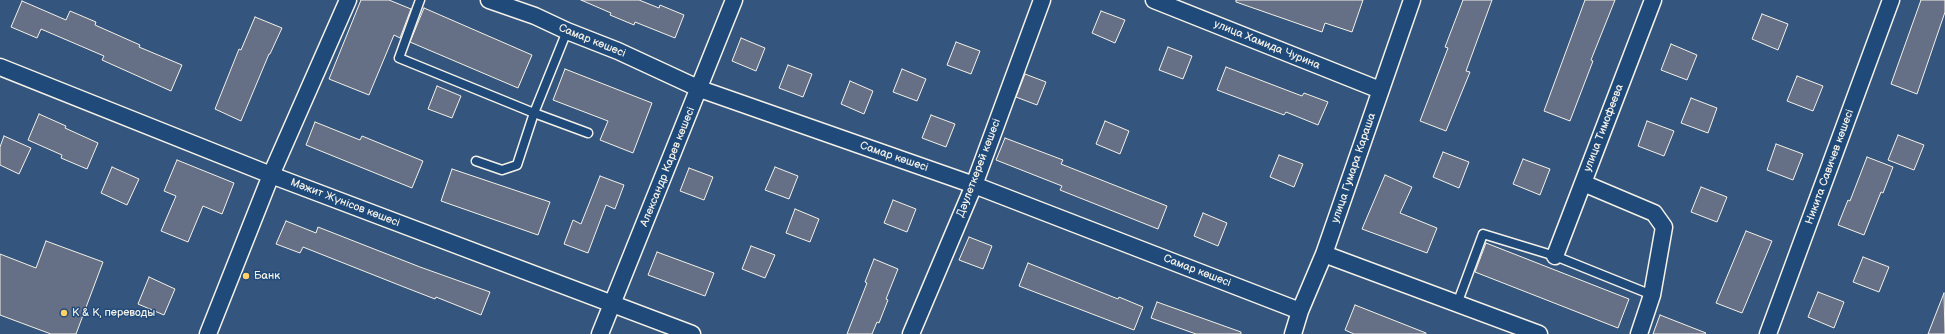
<!DOCTYPE html>
<html>
<head>
<meta charset="utf-8">
<style>
	body { margin:0 }
	canvas { display:block; background:#34557d }
</style>
</head>
<body>
<canvas width="1945" height="334"></canvas>
<script>
const ctx = document.querySelector('canvas').getContext('2d');
ctx.lineJoin = 'round';
function fill(path, color) { ctx.fillStyle = color; ctx.fill(path, 'evenodd'); }
const shape = rows => new Path2D(rows.map(r => 'M' + r).join(''));
function trace(path, color, width, dash) { ctx.strokeStyle = color; ctx.lineWidth = width; ctx.lineCap = dash ? 'butt' : 'round'; ctx.setLineDash(dash || []); ctx.stroke(path); }
function write(font, color, halo, rows, align = 'center') {
  ctx.font = font + ' "Balsamiq Sans",sans-serif'; ctx.lineWidth = 3; ctx.setLineDash([]); ctx.textBaseline = 'middle'; ctx.strokeStyle = halo; ctx.fillStyle = color; for (const [text, x, y, turn = 0] of rows) {
    ctx.save(); ctx.translate(x, y); ctx.rotate((+turn || 0) * Math.PI / 180); ctx.textAlign = isNaN(turn) ? turn : align; if (halo) ctx.strokeText(text, 0, 0); ctx.fillText(text, 0, 0); ctx.restore();
  }
}
const building = shape([
	[361,0,389,0,411,9,400,38,394,35,369,95,329,79,361,0],
	[581,0,639,0,659,8,660,5,684,15,675,38,635,22,634,25,610,15,611,13,581,0],
	[1236,0,1363,0,1352,32,1325,23,1322,32,1236,2,1236,0],
	[1463,0,1492,0,1466,71,1470,72,1446,131,1420,121,1448,48,1445,47,1463,0],
	[1585,0,1615,0,1591,60,1593,61,1570,121,1544,111,1585,0],
	[1921,0,1945,0,1945,12,1917,94,1891,84,1921,0],
	[22,1,66,20,70,11,96,22,95,25,140,45,139,47,182,65,171,91,102,60,104,56,41,29,37,38,11,27,22,1],
	[424,8,532,55,518,88,410,42,424,8],
	[1101,11,1125,20,1115,43,1092,33,1101,11],
	[1762,14,1788,24,1778,50,1752,39,1762,14],
	[255,17,282,28,270,54,269,54,241,121,215,109,239,49,241,50,255,17],
	[741,38,765,48,756,71,732,61,741,38],
	[956,42,980,51,971,74,947,65,956,42],
	[1671,44,1697,55,1687,80,1661,70,1671,44],
	[1168,47,1192,56,1183,79,1159,70,1168,47],
	[788,65,812,74,803,97,779,88,788,65],
	[1226,67,1302,96,1304,93,1328,102,1318,125,1286,112,1284,115,1217,90,1226,67],
	[565,69,652,103,633,153,600,140,608,121,553,100,565,69],
	[902,69,926,79,917,101,893,92,902,69],
	[1025,74,1046,82,1037,105,1016,97,1025,74],
	[1797,76,1823,86,1813,111,1787,101,1797,76],
	[850,81,873,91,864,114,841,104,850,81],
	[437,86,461,96,452,118,428,109,437,86],
	[1691,98,1717,108,1708,133,1681,123,1691,98],
	[39,114,66,126,65,128,98,143,87,169,61,158,62,155,28,140,39,114],
	[931,115,955,124,946,147,922,138,931,115],
	[1105,121,1129,131,1120,154,1096,144,1105,121],
	[1647,121,1674,131,1664,156,1638,146,1647,121],
	[315,122,360,140,362,136,423,161,412,188,306,145,315,122],
	[1898,135,1924,145,1914,170,1888,160,1898,135],
	[4,136,31,148,19,174,0,165,0,147,4,136],
	[1005,138,1063,160,1061,164,1167,206,1158,229,1060,190,1062,186,996,160,1005,138],
	[1776,144,1803,154,1793,180,1767,170,1776,144],
	[1443,152,1469,162,1459,188,1433,177,1443,152],
	[1279,155,1303,164,1294,187,1270,177,1279,155],
	[1867,157,1893,167,1883,193,1881,192,1864,235,1838,225,1848,200,1850,201,1867,157],
	[1523,159,1550,169,1540,195,1513,184,1523,159],
	[177,160,234,183,222,214,203,206,188,242,161,231,176,196,164,191,177,160],
	[112,167,139,179,127,205,101,193,112,167],
	[775,167,798,176,789,199,765,190,775,167],
	[689,168,713,177,704,200,680,191,689,168],
	[452,169,550,202,538,235,441,201,452,169],
	[1385,175,1412,187,1400,213,1437,228,1427,253,1362,229,1385,175],
	[600,176,624,185,615,209,606,205,588,253,564,244,573,220,581,224,600,176],
	[1701,187,1727,197,1717,222,1691,212,1701,187],
	[893,200,916,209,907,232,884,223,893,200],
	[795,209,819,219,810,242,786,233,795,209],
	[1203,213,1227,223,1218,246,1194,236,1203,213],
	[286,221,316,233,318,227,420,267,490,292,481,315,436,297,435,299,404,287,303,247,300,253,276,244,286,221],
	[1746,231,1772,241,1742,313,1716,303,1746,231],
	[969,237,992,246,983,269,959,260,969,237],
	[46,241,103,262,76,334,51,334,0,315,0,254,36,268,46,241],
	[1486,243,1629,299,1618,328,1475,272,1486,243],
	[751,246,775,255,765,278,742,269,751,246],
	[657,252,714,273,705,296,648,275,657,252],
	[1863,257,1889,267,1879,292,1853,282,1863,257],
	[874,259,898,269,886,299,888,300,879,323,877,322,872,334,847,334,867,283,865,282,874,259],
	[1028,263,1118,299,1119,297,1143,307,1134,330,1019,286,1028,263],
	[149,277,175,289,164,315,138,304,149,277],
	[1818,292,1844,302,1834,328,1808,317,1818,292],
	[1944,293,1945,334,1928,334,1944,293],
	[1157,302,1241,332,1241,334,1196,334,1151,318,1157,302],
	[1355,305,1426,333,1426,334,1354,334,1345,330,1355,305],
	[1660,315,1706,333,1705,334,1653,334,1660,315]
]);
fill(building, '#656f85');
trace(building, '#f4f1e8', 1);
const lane = shape([
	[420,0,399,58,534,113,588,133],
	[476,161,502,170,517,165,534,113,567,31],
	[1457,304,1483,234,1555,256,1652,295]
]);
const street = shape([
	[489,0,535,16,567,31,618,51,700,89,974,185,1300,311],
	[1154,0,1380,90],
	[0,67,271,175,692,334],
	[1583,183,1654,213,1664,227,1652,295,1639,334],
	[1324,254,1539,334],
	[1555,256,1653,0],
	[208,334,271,175,348,0],
	[600,334,734,0],
	[911,334,974,185,1042,0],
	[1293,334,1300,311,1324,254,1412,0],
	[1768,334,1891,0]
]);
trace(lane, '#f4f1e8', 11);
trace(street, '#f4f1e8', 19);
trace(lane, '#1f4a7a', 8);
trace(street, '#1f4a7a', 16);
for (const [x, y, r, color] of [
	[246,276,4,"#ffd166"],
	[64,313,4,"#ffd166"]
]) { const dot = new Path2D(); dot.arc(x, y, r, 0, 2 * Math.PI); ctx.fillStyle = color; ctx.fill(dot); trace(dot, '#1f4a7a', 1.5); }
write('11px', '#f4f1e8', '#1f4a7a', [
	["Самар көшесі",592,41,22],
	["улица Хамида Чурина",1267,45,22],
	["улица Тимофеева",1604,128,-69],
	["Самар көшесі",894,157,19],
	["Александр Карев көшесі",668,167,-68],
	["Никита Савичев көшесі",1830,167,-70],
	["Дәулеткерей көшесі",979,168,-69],
	["улица Гумара Караша",1354,168,-71],
	["Мәжит Жүнісов көшесі",345,203,21],
	["Самар көшесі",1197,271,21]
]);
write('11px', '#f4f1e8', '#1f4a7a', [
	["Банк",254,276],
	["K & K, переводы",72,313]
], 'left');
</script>
</body>
</html>
